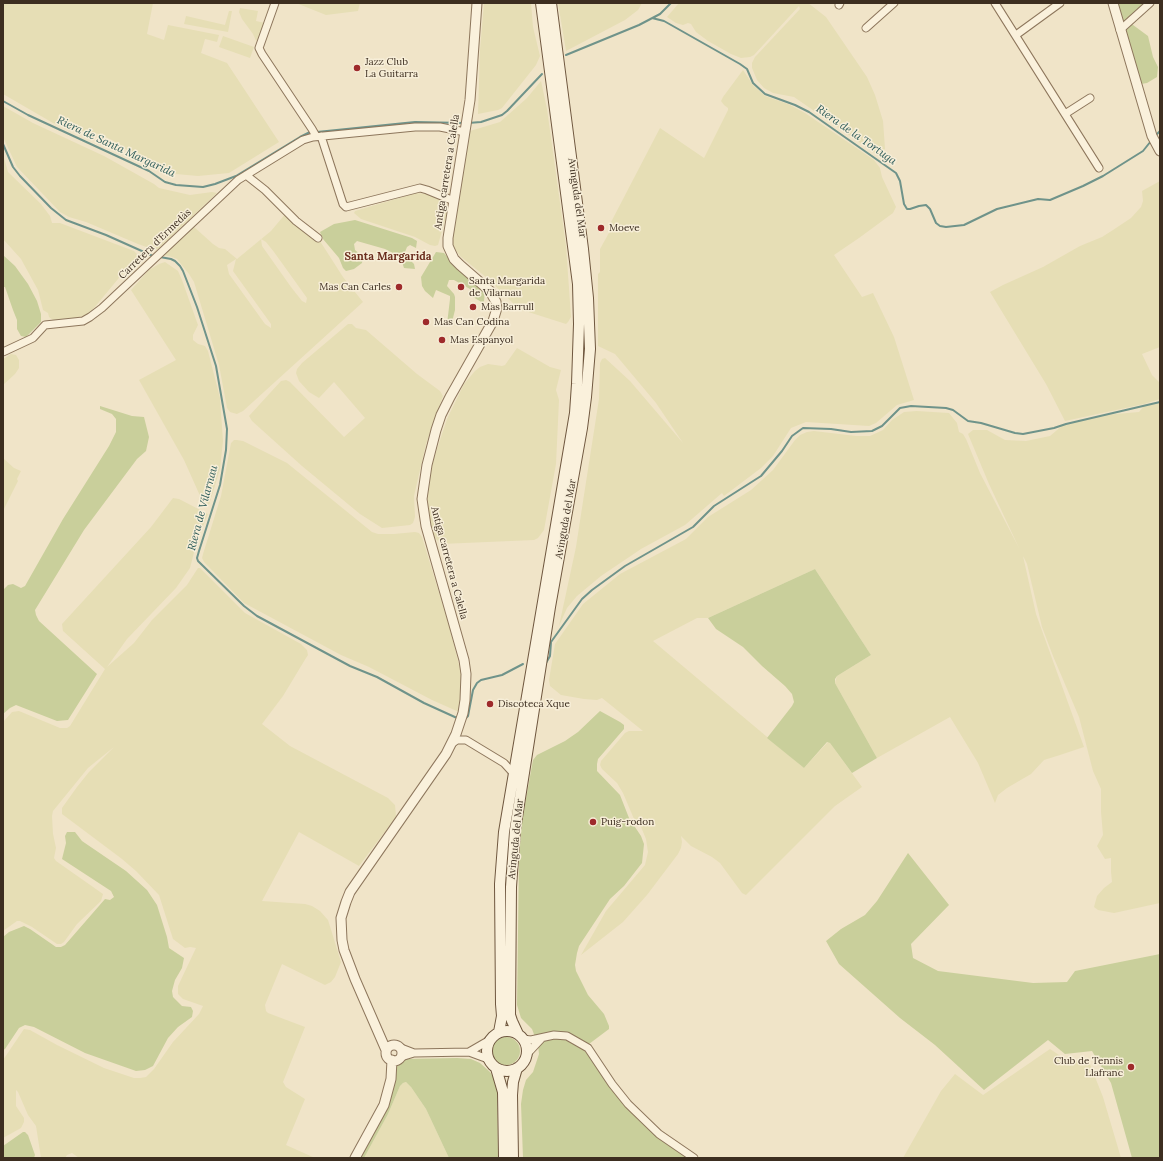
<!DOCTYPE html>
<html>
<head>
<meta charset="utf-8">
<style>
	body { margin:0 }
	#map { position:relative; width:1163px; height:1161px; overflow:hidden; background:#f0e4c8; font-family:Lora,serif }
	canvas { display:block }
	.frame { position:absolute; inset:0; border:4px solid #3d2e20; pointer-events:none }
</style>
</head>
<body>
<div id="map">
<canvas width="1163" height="1161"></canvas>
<div class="frame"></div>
</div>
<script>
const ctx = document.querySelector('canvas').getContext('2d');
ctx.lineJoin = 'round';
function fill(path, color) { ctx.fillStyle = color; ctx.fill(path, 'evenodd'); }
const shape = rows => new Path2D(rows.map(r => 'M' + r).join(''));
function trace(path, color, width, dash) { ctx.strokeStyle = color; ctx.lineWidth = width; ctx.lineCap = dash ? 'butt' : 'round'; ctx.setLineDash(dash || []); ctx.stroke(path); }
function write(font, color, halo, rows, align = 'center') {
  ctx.font = font + ' Lora,serif'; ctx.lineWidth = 3; ctx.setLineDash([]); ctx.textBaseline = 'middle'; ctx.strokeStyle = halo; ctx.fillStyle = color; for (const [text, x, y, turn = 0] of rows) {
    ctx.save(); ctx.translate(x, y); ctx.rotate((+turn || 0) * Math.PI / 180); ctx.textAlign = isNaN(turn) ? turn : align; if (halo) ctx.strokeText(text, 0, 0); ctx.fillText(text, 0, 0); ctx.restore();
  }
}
fill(shape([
	[3,3,153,3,147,34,164,40,168,25,219,35,217,42,205,39,201,53,227,63,279,142,229,173,198,176,176,174,153,167,112,140,99,134,66,128,53,123,3,94],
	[296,3,360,3,358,11,326,15],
	[484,3,531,3,533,27,540,56,536,65,502,108,498,110,478,114,480,50],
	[558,3,642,3,638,10,625,20,566,51],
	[679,3,808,3,812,6,826,17,867,77,875,95,883,121,885,149,879,154,875,153,794,97,773,93,764,88,757,80,752,68,752,63,755,57,800,9,799,6,754,55,750,57,741,58,731,54,708,41,696,32,691,24,688,23,683,25,676,23,667,17],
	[240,8,258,11,256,21,265,23,261,35,256,41,253,34,242,19,239,12],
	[229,11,232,11,228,32,184,24,186,16,225,25],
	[223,36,254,47,250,58,219,47],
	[743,70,753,85,765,96,788,104,805,113,874,160,880,168,882,177,896,207,893,213,859,238,834,255,862,297,873,293,894,337,914,400,897,405,876,423,869,426,806,422,791,428,773,456,761,468,724,496,722,493,685,525,641,549,601,576,577,596,567,608,559,626,576,547,584,495,599,399,600,363,602,359,605,358,630,381,683,443,656,403,615,354,598,346,598,274,600,272,600,249,610,231,609,226,660,128,704,158,728,110,728,108,724,105,721,101,723,97],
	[541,81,547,109,566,246,571,317,568,322,566,324,522,310,517,307,487,278,460,256,453,246,453,230,470,131,500,122,527,98],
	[3,106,33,123,104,156,154,184,159,188,190,195,212,192,217,193,159,248,155,250,138,244,86,222,69,217,60,212,17,167,3,137],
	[3,154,8,172,41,204,50,216,52,223,60,223,134,251,139,256,138,261,123,273,89,314,66,321,58,321,53,320,49,317,48,313,43,310,38,290,21,259,3,239],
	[1160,181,1160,347,1142,354,1152,375,1160,383,1160,399,1144,404,1065,421,1046,384,990,292,1003,285,1043,267,1080,246,1102,237,1113,230,1131,218,1141,207,1143,201,1142,191],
	[416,193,428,194,444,202,447,206,447,213,438,245,435,246,430,245,415,237,361,219,354,213,355,211],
	[287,212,318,238,343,277,363,302,243,411,237,414,230,412,227,408,219,365,194,282,189,274,177,259,169,256,162,255,193,226,213,244,219,248,225,249,237,259,271,231],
	[261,239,266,242,274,252,307,298,306,303,302,301,291,287,262,246],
	[236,259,233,271,271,324,271,328,265,324,229,274,227,265],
	[165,262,178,271,182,280,198,325,193,335,193,340,198,344,205,346,208,351,220,398,223,441,220,469,209,505,201,498,184,460,139,380,176,360,131,290,149,270,159,264],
	[348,324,352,324,356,328,366,330,417,374,440,391,443,396,426,444,414,496,415,517,413,523,410,525,382,528,360,514,302,466,252,421,249,416,270,393,281,381,286,380,290,382,344,437,365,418,334,382,319,398,309,392,299,381,296,373,297,369,302,363],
	[517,348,550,367,561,370,556,390,559,400,556,464,544,530,538,538,534,540,441,544,435,538,431,531,427,515,427,495,431,467,447,419,464,384,475,371,480,367,488,364,502,366,505,365],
	[11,354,16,355,19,360,19,368,15,374,3,385,3,359],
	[1160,403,1160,903,1114,913,1098,910,1094,907,1097,896,1104,888,1112,882,1111,872,1111,858,1105,859,1097,846,1103,835,1101,812,1101,789,1093,771,1079,717,1053,656,1042,627,1027,564,1023,556,1036,614,1084,747,1060,755,1044,760,1031,774,1007,788,998,795,995,803,978,763,950,717,877,758,835,683,837,676,871,655,815,569,708,618,697,618,653,641,804,768,828,742,830,743,862,787,835,806,746,895,742,893,720,863,712,857,691,846,681,836,682,842,681,848,678,854,647,895,623,922,581,955,606,911,645,865,648,852,646,839,641,827,634,819,623,793,617,783,602,769,600,765,601,761,625,733,629,731,643,731,602,698,597,700,584,699,561,695,550,686,549,680,555,644,583,604,620,574,686,539,708,517,751,490,773,470,795,440,800,435,807,432,814,431,856,436,870,436,883,430,892,420,904,412,917,411,949,413,957,423,959,432,963,434,966,439,980,473,1019,548,989,484,968,434,973,430,987,430,1005,440,1026,441,1050,436,1063,425,1104,415,1139,412,1144,406],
	[234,440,237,440,243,441,287,463,372,532,378,534,394,534,415,532,419,533,422,537,450,629,461,673,462,699,459,712,432,700,369,667,341,655,244,603,204,562,202,558,203,554,221,496,231,443],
	[3,458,14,468,21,471,17,479,18,481,3,511],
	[173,498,179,499,208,514,197,541,190,568,176,588,127,639,107,667,134,643,152,620,187,585,198,568,200,568,245,613,301,644,307,650,308,655,306,658,283,696,262,724,290,746,388,798,395,805,396,816,393,821,359,866,299,832,262,901,305,904,312,906,320,911,328,920,341,962,335,977,331,982,325,985,282,964,265,1005,266,1011,268,1013,305,1027,283,1082,286,1087,305,1099,286,1145,315,1158,79,1158,72,1153,67,1155,65,1158,41,1158,36,1126,28,1115,18,1092,16,1090,16,1106,24,1118,24,1122,21,1128,3,1138,3,1060,24,1029,30,1030,57,1045,104,1068,134,1078,140,1078,146,1077,154,1069,173,1042,199,1014,203,1006,183,999,178,994,178,986,196,948,190,947,185,948,173,939,159,895,136,871,122,859,62,814,62,808,77,787,89,772,114,747,88,768,53,811,52,816,53,834,56,848,54,858,56,861,103,894,101,901,77,924,64,942,61,944,57,944,32,927,20,921,17,921,3,931,3,722,12,712,19,711,60,728,67,728,70,726,105,669,63,631,62,624,151,527],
	[1050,1049,1065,1059,1089,1062,1103,1097,1121,1158,903,1158,941,1091,955,1074,983,1095],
	[406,1082,411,1087,426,1109,449,1158,364,1158,388,1114,400,1086,403,1083]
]), '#e6deb5');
fill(shape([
	[1117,3,1147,3,1124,23],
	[1129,22,1148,36,1153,57,1158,67,1157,77,1147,83,1141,84,1120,30],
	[355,220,412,238,417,241,416,248,410,245,407,247,405,252,406,256,414,264,415,269,404,268,401,259,393,253,385,249,357,241,354,244,355,250,363,257,362,263,354,269,346,271,343,268,339,258,323,239,320,232,334,224],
	[436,252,444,253,455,266,485,290,484,301,483,303,473,297,470,289,454,280,449,280,447,286,454,294,455,297,455,310,451,326,448,326,447,324,450,299,450,296,436,290,433,298,425,291,422,286,421,277],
	[3,255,15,266,28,284,37,301,41,314,41,322,26,337,21,336,17,329,17,320,13,310,5,287,3,287],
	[100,406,132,416,144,417,149,437,146,451,137,459,84,530,35,610,36,615,39,621,97,674,68,720,57,721,16,705,10,708,3,714,3,590,8,585,13,584,21,588,25,586,63,519,109,446,116,432,116,419,112,414,100,409],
	[815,569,871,655,837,676,835,679,835,683,877,758,852,773,830,743,827,742,804,768,767,738,792,706,794,702,792,694,785,686,762,666,743,647,716,629,708,618],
	[600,711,620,722,624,725,624,729,598,759,597,764,597,771,620,795,629,818,641,836,644,844,642,863,624,886,610,899,579,946,577,953,575,965,576,971,588,995,604,1014,609,1026,609,1029,589,1044,618,1089,656,1130,693,1158,523,1158,521,1104,523,1090,526,1080,533,1072,539,1054,538,1045,532,1029,521,1018,517,1005,519,859,522,821,533,760,537,755,565,741,578,732],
	[67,832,75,832,82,841,126,871,147,890,157,905,167,937,169,948,184,958,182,968,175,980,172,991,173,997,182,1006,191,1007,193,1011,192,1017,178,1027,168,1038,153,1066,145,1070,136,1071,85,1053,34,1027,25,1025,19,1028,5,1049,3,1050,3,937,9,932,24,926,30,929,56,947,61,947,65,945,105,899,110,900,114,897,111,891,62,859,66,843,65,836],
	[908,853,949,905,911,944,913,958,938,971,1033,983,1067,982,1075,971,1160,954,1160,1158,1132,1158,1111,1083,1092,1051,1065,1054,1048,1040,984,1090,935,1045,900,1018,839,964,826,941,841,929,865,915,877,901],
	'492 1051a14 14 0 1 1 28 0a14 14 0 1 1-28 0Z',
	[457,1058,471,1059,480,1063,490,1072,494,1078,497,1088,498,1158,449,1158,426,1109,411,1087,406,1082,403,1083,400,1086,388,1114,364,1158,358,1158,394,1067,399,1061,402,1059],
	[23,1132,25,1132,28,1135,35,1155,34,1158,3,1158,3,1146]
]), '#c9cf9b');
trace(shape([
	[652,18,664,21,740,64,747,69,753,83,765,94,795,105,809,112,896,173,900,181,904,204,907,209,910,209,919,206,926,205,930,209,936,223,940,226,946,227,964,225,997,209,1038,199,1050,200,1083,186,1103,176,1143,151,1151,141],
	[566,55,639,25,660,14,671,3],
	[3,101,28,115,149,171,165,182,176,185,203,187,215,184,236,176,300,137,310,132],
	[468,123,481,122,502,115,507,111,542,74],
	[317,132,415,122,464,123],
	[1155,136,1160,131],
	[3,144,13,167,20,176,51,208,66,220,106,235,153,256],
	[160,257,171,259,175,261,180,266,183,271,197,307,216,366,227,429,226,450,220,485,199,551,197,558,198,561,244,606,257,616,350,666,377,677,424,703,457,718],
	[546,663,550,656,551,642,582,599,592,590,625,566,693,527,714,506,761,476,782,451,792,436,803,428,831,429,851,432,872,431,882,426,900,408,911,406,946,408,953,410,968,421,981,423,1015,433,1023,434,1054,428,1066,424,1160,402],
	[465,719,468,716,473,690,477,683,481,680,502,675,523,664]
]), '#6f938a', 2);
const minor = shape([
	[275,3,259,48,262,54,312,129,316,136],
	[995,3,1099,168],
	[839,5,840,3],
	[866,28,894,3],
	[1120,30,1150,3],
	[1016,35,1060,3],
	[1065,114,1090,98],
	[321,136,343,204,346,207,420,188,427,190,454,201],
	[246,175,265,190,296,221,318,238],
	[3,352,33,338,45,325,83,321,90,317,102,308,238,180,303,140,313,137,415,127,440,127,465,132],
	[451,744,457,740,466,740,504,763,514,774],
	[523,1039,531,1040,554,1035,567,1036,588,1048,612,1084,628,1104,659,1134,694,1158],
	[401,1048,414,1053],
	[469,1052,488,1059],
	[527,1054,541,1039],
	[401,1057,414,1053,469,1052,488,1041]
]);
const tertiary = shape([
	[1113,3,1152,136,1160,151],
	'386 1053a8 8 0 1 1 16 0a8 8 0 1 1-16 0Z',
	[386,1050,355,979,344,950,342,940,341,918,346,902,350,892,446,754,456,734,463,713,465,700,466,674,464,660,426,526,422,499,427,465,436,430,441,415,450,397,493,321,497,308,496,302,490,291,460,265,454,259,448,246,448,238,470,100,477,3],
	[355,1158,384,1105,391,1079,392,1060]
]);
const secondary = shape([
	'487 1051a20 20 0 1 1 40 0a20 20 0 1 1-40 0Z',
	[499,1032,502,1016,501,1004,500,884,504,832,575,413,577,384,579,324,578,284,541,3],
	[518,1034,512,1021,510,1015,511,887,515,830,550,607,582,428,586,397,590,349,588,298,583,249,551,3],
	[496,1068,503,1092,504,1158],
	[513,1158,512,1095,513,1082,517,1068]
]);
trace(minor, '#8d765c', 9);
trace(tertiary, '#8d765c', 11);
trace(secondary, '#6f573f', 12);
trace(minor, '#faf1dc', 7);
trace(tertiary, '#faf1dc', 9);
trace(secondary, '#faf1dc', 10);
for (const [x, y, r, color] of [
	[357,68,4,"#9e2a2b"],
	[601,228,4,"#9e2a2b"],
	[399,287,4,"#9e2a2b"],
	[461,287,4,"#9e2a2b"],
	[473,307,4,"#9e2a2b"],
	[426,322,4,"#9e2a2b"],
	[442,340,4,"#9e2a2b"],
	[490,704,4,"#9e2a2b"],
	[593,822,4,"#9e2a2b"],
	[1131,1067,4,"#9e2a2b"]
]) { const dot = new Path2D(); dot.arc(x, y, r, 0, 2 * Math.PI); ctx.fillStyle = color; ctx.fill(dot); trace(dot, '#f7eed8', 1.5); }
write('10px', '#3d2e20', '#f7eed8', [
	["Jazz Club",365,62],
	["La Guitarra",365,74],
	["Moeve",609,228],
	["Santa Margarida",469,281],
	["de Vilarnau",469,293],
	["Mas Can Carles",391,287,"right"],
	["Mas Barrull",481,307],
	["Mas Can Codina",434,322],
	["Mas Espanyol",450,340],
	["Discoteca Xque",498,704],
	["Puig-rodon",601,822],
	["Club de Tennis",1123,1061,"right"],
	["Llafranc",1123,1073,"right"]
], 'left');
write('10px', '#3d2e20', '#f7eed8', [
	["Antiga carretera a Calella",447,172,-81],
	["Avinguda del Mar",577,198,82],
	["Carretera d'Ermedàs",155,244,-44],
	["Avinguda del Mar",566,519,-80],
	["Antiga carretera a Calella",449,563,75],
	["Avinguda del Mar",516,839,-84]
]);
write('italic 11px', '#2f5d5a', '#f7eed8', [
	["Riera de la Tortuga",856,135,35],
	["Riera de Santa Margarida",116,147,25],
	["Riera de Vilarnau",203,508,-75]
]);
write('bold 11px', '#6b2e1e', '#f7eed8', [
	["Santa Margarida",388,257]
]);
</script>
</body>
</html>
